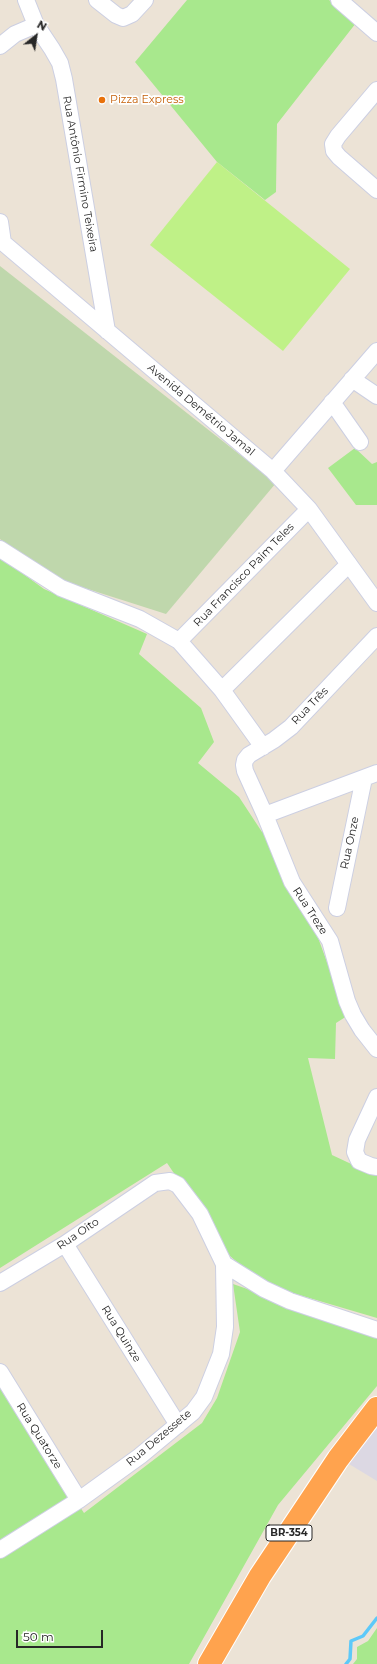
<!DOCTYPE html>
<html>
<head>
<meta charset="utf-8">
<style>
	body { margin:0 }
	#map { position:relative; width:377px; height:1664px; overflow:hidden; background:#ece3d6; font-family:Montserrat,sans-serif }
	canvas { display:block }
	.north { position:absolute; left:16px; top:16px; width:40px; height:40px; -webkit-text-stroke:3px #fff; paint-order:stroke; rotate:30deg; font-size:11px; font-weight:700; line-height:16px; text-align:center; color:#272727 }
	.north::after { content:''; display:block; margin:auto; width:14px; height:18px; background:#272727; clip-path:polygon(50% 0,100% 100%,50% 72%,0 100%) }
	.scale { position:absolute; left:16px; top:1630px; width:87px; height:18px; box-sizing:border-box; border:2px solid #272727; border-top:0; padding-left:5px; font-size:12px; line-height:14px; white-space:nowrap; color:#272727; -webkit-text-stroke:3px #fff; paint-order:stroke }
</style>
</head>
<body>
<div id="map">
<canvas width="377" height="1664"></canvas>
<div class="north">N</div>
<div class="scale">50 m</div>
</div>
<script>
const ctx = document.querySelector('canvas').getContext('2d');
ctx.lineJoin = 'round';
function fill(path, color) { ctx.fillStyle = color; ctx.fill(path, 'evenodd'); }
const shape = rows => new Path2D(rows.map(r => 'M' + r).join(''));
function trace(path, color, width, dash) { ctx.strokeStyle = color; ctx.lineWidth = width; ctx.lineCap = dash ? 'butt' : 'round'; ctx.setLineDash(dash || []); ctx.stroke(path); }
function write(font, color, halo, rows, align = 'center') {
  ctx.font = font + ' Montserrat,sans-serif'; ctx.lineWidth = 3.5; ctx.setLineDash([]); ctx.textBaseline = 'middle'; ctx.strokeStyle = halo; ctx.fillStyle = color; for (const [text, x, y, turn = 0] of rows) {
    ctx.save(); ctx.translate(x, y); ctx.rotate((+turn || 0) * Math.PI / 180); ctx.textAlign = isNaN(turn) ? turn : align; if (halo) ctx.strokeText(text, 0, 0); ctx.fillText(text, 0, 0); ctx.restore();
  }
}
fill(shape([
	[377,1421,377,1481,344,1461]
]), '#dcd8e3');
fill(shape([
	[187,0,329,0,356,23,277,124,276,192,265,200,217,162,135,62],
	[355,448,372,464,377,462,377,505,356,505,328,468],
	[0,557,44,589,147,634,139,654,201,708,214,742,198,763,239,797,262,832,270,829,317,935,347,1016,336,1023,335,1059,308,1058,332,1155,377,1176,377,1318,262,1284,230,1256,167,1163,0,1268],
	[233,1284,377,1334,377,1386,278,1505,189,1664,0,1664,0,1387,84,1513,202,1423,217,1398,240,1332],
	[377,1628,377,1664,353,1664,357,1659,357,1647,368,1641]
]), '#a8e88d');
fill(shape([
	[0,266,276,483,166,614,47,576,0,539]
]), '#bfd7ac');
fill(shape([
	[217,162,350,269,283,351,150,245]
]), '#bff187');
trace(shape([
	[346,1664,350,1659,351,1641,363,1636,377,1618]
]), '#5dc9f9', 3.5);
const minor = shape([
	[26,0,36,25,52,49,60,63,64,79,107,331],
	[97,0,116,15,123,18,132,14,145,0],
	[339,0,377,33],
	[0,46,15,34,36,25],
	[377,90,338,136,333,144,334,151,339,157,377,190],
	[0,222,3,243],
	[0,240,273,471,309,509,377,603],
	[352,379,377,396],
	[332,402,360,442],
	[273,471,377,351],
	[0,549,61,588,140,619,179,641,222,690,263,747],
	[377,636,291,727,274,740,249,755,245,760,244,765,245,771,265,815,292,882,330,941,347,1001,353,1015,362,1030,377,1049],
	[179,641,309,509],
	[222,690,349,564],
	[265,815,377,773],
	[337,908,364,778],
	[377,1097,357,1140,355,1152,359,1161,371,1166,377,1167],
	[65,1244,178,1425],
	[224,1264,264,1289,290,1301,377,1330],
	[0,1283,65,1244,155,1183,170,1181,178,1185,200,1214,224,1264,225,1327,221,1354,204,1397,193,1412,140,1456,79,1500,0,1550],
	[0,1372,79,1500]
]);
const highway = shape([
	[209,1664,260,1576,338,1459,377,1408]
]);
trace(minor, '#cccfe2', 18);
trace(highway, '#fff', 24);
trace(minor, '#fff', 16);
trace(highway, '#ffa34e', 22);
for (const [x, y, r, color] of [
	[102,100,4,"#e8710a"]
]) { const dot = new Path2D(); dot.arc(x, y, r, 0, 2 * Math.PI); ctx.fillStyle = color; ctx.fill(dot); trace(dot, '#fff', 1.5); }
for (const [x, y, w] of [
	[289,1533,46]
]) { const box = new Path2D(); box.roundRect(x - w / 2, y - 8, w, 16, 3); ctx.fillStyle = '#fff'; ctx.fill(box); trace(box, '#272727', 1); }
write('bold 10px', '#272727', null, [
	["BR-354",289,1533]
]);
write('11px', '#c56008', '#fff', [
	["Pizza Express",110,100]
], 'left');
write('11px', '#272727', '#fff', [
	["Rua Antônio Firmino Teixeira",80,174,80],
	["Avenida Demétrio Jamal",201,410,40],
	["Rua Francisco Paim Teles",244,575,-46],
	["Rua Três",310,706,-46],
	["Rua Onze",350,843,-78],
	["Rua Treze",310,911,57],
	["Rua Oito",78,1234,-34],
	["Rua Quinze",121,1334,58],
	["Rua Quatorze",39,1436,58],
	["Rua Dezessete",159,1438,-40]
]);
</script>
</body>
</html>
